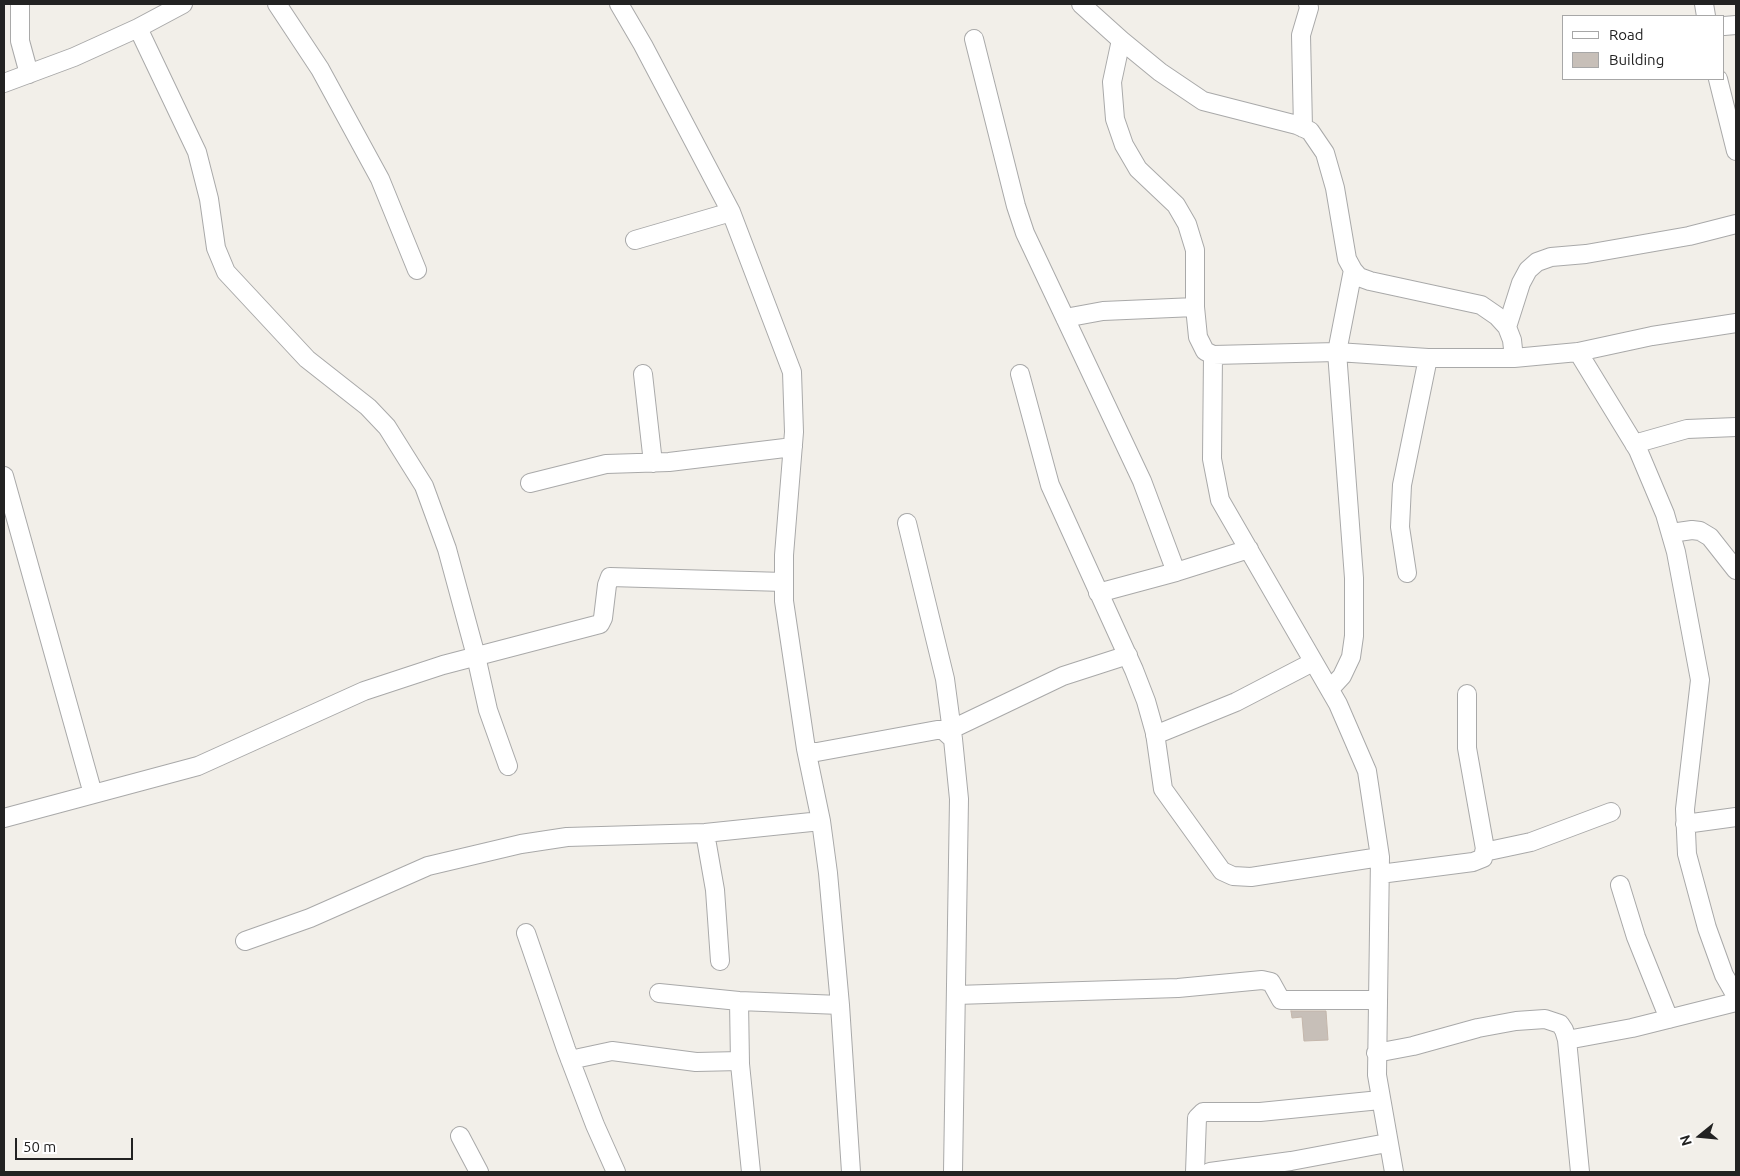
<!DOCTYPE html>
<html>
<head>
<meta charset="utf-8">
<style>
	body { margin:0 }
	#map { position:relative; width:1740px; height:1176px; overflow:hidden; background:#f2efe9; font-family:Ubuntu,sans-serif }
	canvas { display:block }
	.frame { position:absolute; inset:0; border:5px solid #222; pointer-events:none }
	.legend { position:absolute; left:1562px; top:15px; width:162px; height:65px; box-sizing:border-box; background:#fff; border:1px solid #a7a7a7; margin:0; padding:6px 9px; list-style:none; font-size:15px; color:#222 }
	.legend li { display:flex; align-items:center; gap:10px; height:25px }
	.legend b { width:25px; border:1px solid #a7a7a7 }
	.north { position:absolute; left:1675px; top:1111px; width:50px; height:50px; -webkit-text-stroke:4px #fff; paint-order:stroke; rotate:253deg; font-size:14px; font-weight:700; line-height:20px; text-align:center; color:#222 }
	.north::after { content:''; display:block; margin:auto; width:18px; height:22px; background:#222; clip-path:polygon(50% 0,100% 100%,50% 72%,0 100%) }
	.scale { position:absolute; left:15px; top:1138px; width:118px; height:22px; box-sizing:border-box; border:2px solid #222; border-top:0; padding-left:6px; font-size:15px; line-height:18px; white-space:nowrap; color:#222; -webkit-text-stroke:4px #fff; paint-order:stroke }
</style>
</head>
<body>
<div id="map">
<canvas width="1740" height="1176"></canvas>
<div class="frame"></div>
<ul class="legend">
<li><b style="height:6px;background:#fff"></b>Road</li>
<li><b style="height:14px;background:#c7bfb8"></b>Building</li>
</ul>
<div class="north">N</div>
<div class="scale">50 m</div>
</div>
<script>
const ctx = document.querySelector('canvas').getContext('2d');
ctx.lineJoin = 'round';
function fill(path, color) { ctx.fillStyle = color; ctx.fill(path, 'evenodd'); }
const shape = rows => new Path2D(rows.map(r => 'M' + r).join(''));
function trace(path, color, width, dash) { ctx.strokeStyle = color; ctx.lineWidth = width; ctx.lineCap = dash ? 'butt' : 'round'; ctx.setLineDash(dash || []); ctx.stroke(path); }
const building = shape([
	[1291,1011,1326,1011,1328,1040,1304,1041,1302,1017,1292,1018,1291,1011]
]);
fill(building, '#c7bfb8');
trace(building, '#c4b6ab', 1);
const minor = shape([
	[20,4,20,41,29,74],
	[277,4,320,69,380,179,417,270],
	[619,4,643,45,731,212,792,372,794,432,784,555,784,601,806,749,810,752,817,752,937,730,943,730,953,739,959,799,953,1172],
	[1081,4,1121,40,1112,82,1115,119,1124,145,1138,169,1176,205,1187,224,1195,250,1195,307,1198,337,1205,351,1213,355,1337,352,1428,358,1514,358,1578,352,1652,336,1736,323],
	[1704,4,1706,16],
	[1724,26,1736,25],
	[138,28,197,152,209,199,216,248,226,272,307,359,368,407,387,427,424,486,447,549,476,656,488,710,508,766],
	[974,39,1016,206,1025,233,1142,481,1176,572],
	[1121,40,1160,72,1203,101,1297,125,1310,131,1325,153,1335,188,1347,259,1353,270,1359,277,1370,281,1481,305,1497,316,1507,327,1512,340,1514,358],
	[1718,79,1736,151],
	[4,83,74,57,138,28,183,4],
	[1303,128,1301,35,1309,8,1308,4],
	[635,240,731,212],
	[1065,318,1103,311,1195,307],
	[1507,327,1521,283,1528,270,1537,262,1551,257,1586,254,1689,236,1736,224],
	[1578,352,1638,450,1665,514,1676,552,1700,680,1685,809,1687,854,1707,928,1724,975,1736,996],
	[1213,355,1212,459,1220,500,1338,704,1367,771,1380,857,1377,1075,1394,1172],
	[643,374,653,463],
	[1020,374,1050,485,1134,670,1146,701,1155,733,1163,789,1222,871,1233,876,1251,877,1380,857],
	[1634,444,1687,429,1736,427],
	[4,476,93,794],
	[530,483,606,464,669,462,793,447],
	[907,523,945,679,953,739],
	[1671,533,1692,530,1700,531,1710,537,1736,570],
	[1407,573,1400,527,1402,485,1428,358],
	[1098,593,1176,572,1249,549],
	[1330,689,1342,676,1351,657,1354,636,1354,578,1337,352,1353,270],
	[952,729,1063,676,1128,655],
	[1155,735,1236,702,1313,662],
	[806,749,821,821,828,873,840,1005,851,1172],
	[4,818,198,766,364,691,443,665,600,624,603,618,607,585,610,577,784,582],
	[1685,824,1736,817],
	[705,833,715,890,720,961],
	[1484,852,1531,842,1611,812],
	[1380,874,1473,862,1483,858,1485,849,1467,748,1467,694],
	[1620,885,1636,937,1669,1019],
	[526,933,566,1049,595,1125,616,1172],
	[245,941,310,918,428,866,521,844,567,837,705,833,821,821],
	[659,993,739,1001,840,1005],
	[956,995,1178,988,1262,980,1271,982,1281,1000,1378,1000],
	[739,1001,740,1064,751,1172],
	[1567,1040,1632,1028,1736,1002],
	[1376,1053,1413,1046,1478,1028,1516,1021,1545,1019,1560,1024,1564,1030,1567,1040,1580,1172],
	[570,1060,612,1051,696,1062,740,1061],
	[460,1136,479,1172],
	[1195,1172,1197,1118,1203,1112,1260,1112,1380,1100],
	[1210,1172,1291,1161,1387,1143]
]);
trace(minor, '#a9a9a9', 20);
trace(minor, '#fff', 18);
</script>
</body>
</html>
